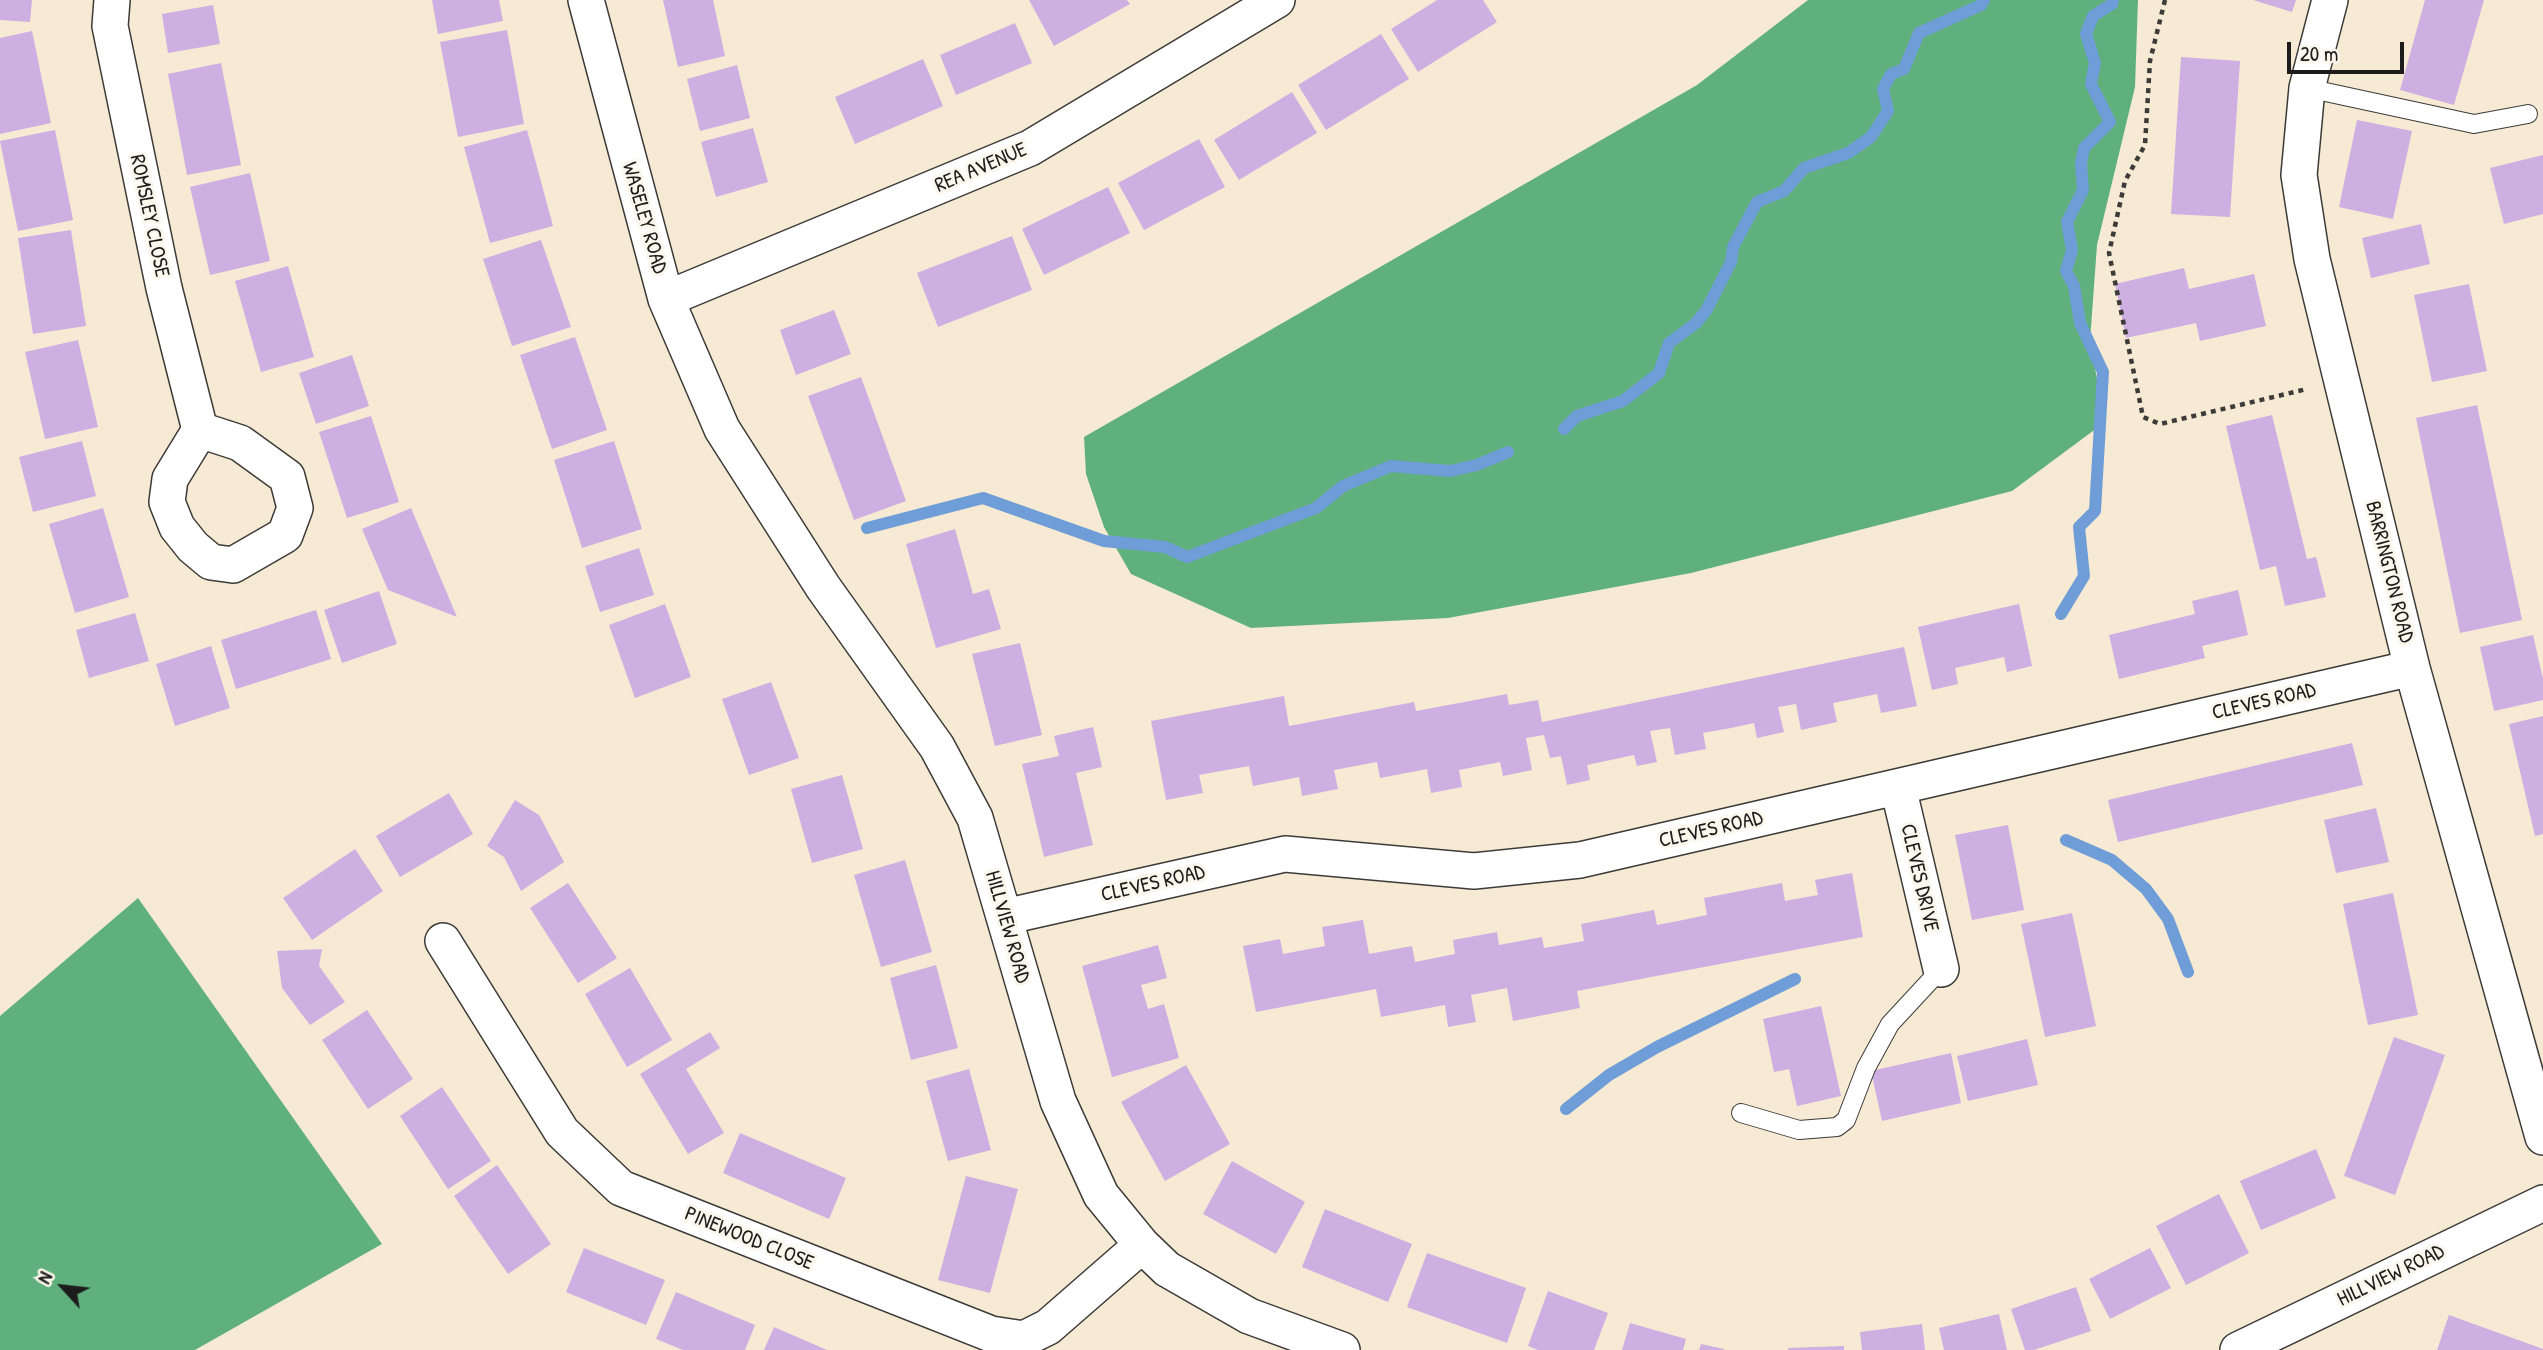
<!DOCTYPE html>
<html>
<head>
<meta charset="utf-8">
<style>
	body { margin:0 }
	#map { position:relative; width:2543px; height:1350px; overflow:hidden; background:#f6ead4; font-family:"Patrick Hand",sans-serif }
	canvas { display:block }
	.north { position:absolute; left:28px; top:1252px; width:70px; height:70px; -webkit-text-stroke:5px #fbf7ec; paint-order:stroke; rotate:297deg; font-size:19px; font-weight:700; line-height:28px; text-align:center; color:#1c1c1c }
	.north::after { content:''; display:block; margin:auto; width:24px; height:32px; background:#1c1c1c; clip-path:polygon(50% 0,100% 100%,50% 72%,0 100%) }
	.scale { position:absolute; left:2287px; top:42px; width:117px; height:32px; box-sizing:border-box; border:4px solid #1c1c1c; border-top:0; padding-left:9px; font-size:21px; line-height:24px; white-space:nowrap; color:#1c1c1c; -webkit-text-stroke:5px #fbf7ec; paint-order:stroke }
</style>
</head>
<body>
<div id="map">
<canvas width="2543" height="1350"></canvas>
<div class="north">N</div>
<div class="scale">20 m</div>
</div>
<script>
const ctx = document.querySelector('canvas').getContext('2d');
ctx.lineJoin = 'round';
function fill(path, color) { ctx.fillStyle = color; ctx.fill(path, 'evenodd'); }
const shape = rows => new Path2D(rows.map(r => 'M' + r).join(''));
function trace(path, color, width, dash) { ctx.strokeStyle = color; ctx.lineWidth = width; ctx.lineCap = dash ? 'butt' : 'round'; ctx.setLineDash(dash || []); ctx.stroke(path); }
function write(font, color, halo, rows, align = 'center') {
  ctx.font = font + ' "Patrick Hand",sans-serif'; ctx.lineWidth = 6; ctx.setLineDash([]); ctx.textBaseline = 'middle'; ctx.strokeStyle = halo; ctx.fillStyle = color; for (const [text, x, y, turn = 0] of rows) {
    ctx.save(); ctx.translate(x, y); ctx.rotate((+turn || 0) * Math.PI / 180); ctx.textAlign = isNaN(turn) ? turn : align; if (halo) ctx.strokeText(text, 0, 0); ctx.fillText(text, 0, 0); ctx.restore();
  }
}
fill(shape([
	[1808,0,2138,0,2135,87,2097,245,2090,341,2105,422,2012,491,1691,573,1448,618,1251,628,1131,574,1104,527,1086,474,1084,437,1697,85],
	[138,898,382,1244,195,1350,0,1350,0,1016]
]), '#5fb07d');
trace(shape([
	[1564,429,1577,416,1623,401,1659,373,1669,343,1695,324,1706,311,1731,262,1733,247,1757,202,1784,191,1804,168,1848,153,1871,137,1888,111,1883,89,1891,74,1904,69,1919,33,1981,5,1984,0],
	[867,528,983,498,1104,541,1165,547,1187,557,1316,508,1343,486,1391,466,1450,471,1477,465,1508,452],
	[2061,614,2084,576,2079,527,2095,511,2103,372,2080,323,2074,286,2066,271,2072,250,2067,222,2083,190,2081,163,2084,148,2110,122,2091,84,2095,63,2086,34,2093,16,2112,4,2113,0],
	[2066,840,2112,860,2146,889,2168,919,2188,972],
	[1566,1109,1609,1075,1657,1047,1795,979]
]), '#6f9dd7', 12);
fill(shape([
	[0,0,32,0,30,22,0,20],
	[432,0,499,0,503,21,438,34],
	[663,0,713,0,725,56,678,67],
	[1029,0,1127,0,1130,4,1054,46],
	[1437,0,1483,0,1497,22,1418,72,1391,29],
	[2253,0,2296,0,2292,12],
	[2425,0,2484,0,2454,105,2400,90],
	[213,5,220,44,168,53,162,14],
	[1015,23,1032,63,956,95,940,55],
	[507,30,524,124,458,137,440,42],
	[32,31,51,123,0,134,0,38],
	[1381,34,1409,79,1326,130,1298,85],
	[2181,57,2240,61,2230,217,2171,214],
	[923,59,943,106,855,144,835,97],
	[221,63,241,165,187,175,168,74],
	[737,65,750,118,700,131,687,79],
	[1292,92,1317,133,1239,180,1214,140],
	[2357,120,2412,131,2393,219,2339,207],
	[753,128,768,182,716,197,701,142],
	[55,130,73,220,18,231,0,141],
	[527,130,553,226,490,243,464,147],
	[1199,139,1225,187,1144,230,1118,183],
	[2543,155,2543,214,2504,224,2490,168],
	[250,173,270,261,210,275,190,187],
	[1108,187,1130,233,1044,275,1022,229],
	[2421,224,2430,264,2371,278,2362,238],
	[71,230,86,326,33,334,18,238],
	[1012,236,1032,290,938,327,917,273],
	[541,240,571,327,512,346,483,259],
	[288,266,314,357,261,372,235,281],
	[2184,268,2189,289,2254,274,2266,326,2200,341,2196,323,2126,338,2115,284],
	[2469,284,2487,371,2432,382,2414,295],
	[834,310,851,354,796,375,780,330],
	[575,337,607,430,552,449,520,355],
	[78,340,98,427,45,439,25,352],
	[352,355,369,406,316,424,299,373],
	[861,377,906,501,854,520,808,396],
	[2477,405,2522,620,2460,633,2416,418],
	[2272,415,2307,559,2316,557,2326,597,2285,606,2276,566,2260,570,2226,426],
	[371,416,399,502,347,518,319,432],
	[82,441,96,496,33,512,19,457],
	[614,441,642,529,582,548,554,460],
	[103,508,129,597,75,613,49,524],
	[411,508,457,617,388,590,362,529],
	[955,529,973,594,989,589,1001,629,936,648,906,544],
	[639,548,654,595,600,612,585,566],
	[2238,590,2248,635,2202,646,2205,658,2119,679,2109,635,2195,614,2192,601],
	[379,591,397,644,342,663,324,610],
	[665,604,691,677,635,698,609,625],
	[2019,604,2032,666,2007,672,2004,657,1955,668,1958,684,1932,690,1918,627],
	[316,610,331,659,236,689,221,640],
	[135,613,149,661,89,678,76,630],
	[2533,635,2543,679,2543,700,2494,711,2480,647],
	[1020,643,1042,735,995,746,972,654],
	[211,646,230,708,175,726,156,664],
	[1904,647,1917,706,1881,713,1877,694,1833,703,1837,722,1801,730,1796,704,1778,707,1784,732,1757,738,1754,723,1731,728,1703,733,1706,749,1675,755,1670,728,1650,731,1657,762,1637,766,1634,755,1587,765,1590,780,1567,785,1561,756,1550,758,1544,735,1526,738,1532,770,1503,776,1500,762,1459,770,1462,787,1431,793,1427,769,1380,778,1377,762,1334,770,1338,789,1302,796,1299,777,1253,786,1249,766,1199,775,1203,793,1166,800,1151,721,1284,696,1289,726,1414,702,1416,711,1507,694,1509,705,1538,700,1542,722],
	[771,682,799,758,749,775,722,699],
	[2543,716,2543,834,2535,836,2509,724],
	[1093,727,1102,767,1076,773,1093,845,1044,857,1022,764,1059,756,1054,736],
	[2352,743,2363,785,2118,842,2108,800],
	[842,775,863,849,812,863,791,789],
	[449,793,473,834,400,877,376,836],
	[515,800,539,815,564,862,521,891,504,857,487,846],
	[2376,808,2389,862,2336,873,2324,820],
	[2008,825,2024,910,1972,920,1955,835],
	[355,849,383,891,312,940,283,898],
	[905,860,932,952,881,967,854,875],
	[1852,873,1863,937,1577,991,1580,1008,1513,1021,1507,988,1471,995,1476,1022,1448,1027,1445,1005,1381,1017,1376,989,1256,1012,1243,946,1280,939,1283,954,1325,946,1322,927,1363,920,1369,954,1412,946,1415,962,1455,954,1453,940,1497,932,1499,945,1542,937,1544,948,1584,941,1581,924,1654,910,1657,925,1683,920,1707,915,1704,898,1782,883,1785,901,1818,895,1815,880],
	[568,883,617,958,578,983,530,908],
	[2393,893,2418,1015,2368,1025,2343,904],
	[2072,913,2096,1026,2045,1037,2021,924],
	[1158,945,1167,978,1141,985,1148,1009,1164,1004,1179,1058,1112,1077,1082,966],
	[322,949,319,966,345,1002,310,1025,282,988,277,951],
	[936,965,958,1048,911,1060,890,978],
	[630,968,672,1040,627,1067,585,994],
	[1821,1006,1841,1096,1797,1106,1789,1069,1774,1072,1763,1019],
	[367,1010,413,1079,368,1109,322,1040],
	[710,1032,720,1048,686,1069,724,1133,688,1154,640,1074],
	[2394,1037,2445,1055,2395,1195,2344,1176],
	[2027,1039,2038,1085,1968,1101,1957,1056],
	[1951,1053,1961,1103,1882,1121,1871,1071],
	[1186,1065,1230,1144,1165,1181,1121,1102],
	[969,1069,991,1150,948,1161,926,1081],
	[442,1087,491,1161,448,1189,400,1116],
	[740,1133,846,1178,829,1219,723,1173],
	[2316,1149,2336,1198,2261,1230,2240,1181],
	[1232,1161,1305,1202,1276,1254,1203,1214],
	[497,1165,551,1244,508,1274,454,1196],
	[966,1176,1018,1189,990,1293,938,1280],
	[2219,1194,2249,1253,2186,1285,2156,1226],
	[1325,1209,1412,1244,1388,1302,1302,1267],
	[584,1248,665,1280,646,1325,566,1292],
	[2150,1248,2171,1288,2110,1319,2089,1279],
	[1427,1253,1526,1288,1507,1343,1407,1307],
	[2076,1287,2091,1331,2034,1350,2025,1350,2011,1309],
	[1548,1291,1608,1313,1594,1350,1538,1350,1528,1346],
	[676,1292,755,1325,745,1350,683,1350,656,1339],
	[1999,1314,2007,1350,1944,1350,1939,1328],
	[2449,1315,2543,1349,2543,1350,2437,1350],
	[1630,1323,1686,1339,1683,1350,1622,1350],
	[1922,1324,1925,1350,1862,1350,1860,1332],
	[774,1327,827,1350,764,1350],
	[1701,1344,1724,1349,1724,1350,1699,1350],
	[1844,1346,1844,1350,1788,1350,1788,1348]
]), '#cdafe2');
const lane = shape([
	[2307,88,2474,124,2528,114],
	[1741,1113,1799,1130,1837,1127,1846,1120,1866,1068,1890,1024,1941,969]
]);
const street = shape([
	[112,0,110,26,164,288,200,430,170,479,167,502,177,527,193,547,211,562,233,565,285,535,295,508,287,477,240,443,200,430],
	[586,0,666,299,722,429,823,587,937,747,975,818,1058,1101,1101,1195,1142,1245,1167,1269,1249,1316,1342,1350],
	[2330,0,2307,88,2299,175,2312,259,2412,668,2543,1137],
	[666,299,1030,148,1277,0],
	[1898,787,1941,969],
	[1004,917,1285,854,1474,871,1580,860,2412,668],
	[443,941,562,1132,621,1188,991,1334,1024,1339,1048,1327,1142,1245],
	[2238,1350,2543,1203]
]);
trace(lane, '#3d3b38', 20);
trace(street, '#3d3b38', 38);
trace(shape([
	[2165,0,2150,61,2145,145,2125,181,2109,253,2143,417,2160,424,2307,389]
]), '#3d3b38', 4.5, [5, 5]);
trace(lane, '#fff', 18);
trace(street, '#fff', 35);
write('21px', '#1c1c1c', '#fbf7ec', [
	["REA AVENUE",981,168,-23],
	["ROMSLEY CLOSE",149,216,78],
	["WASELEY ROAD",644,218,74],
	["BARRINGTON ROAD",2389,572,76],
	["CLEVES ROAD",2264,702,-13],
	["CLEVES ROAD",1711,830,-13],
	["CLEVES DRIVE",1919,878,77],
	["CLEVES ROAD",1153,884,-13],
	["HILLVIEW ROAD",1007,927,74],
	["PINEWOOD CLOSE",749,1239,22],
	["HILLVIEW ROAD",2391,1276,-26]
]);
</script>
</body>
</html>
